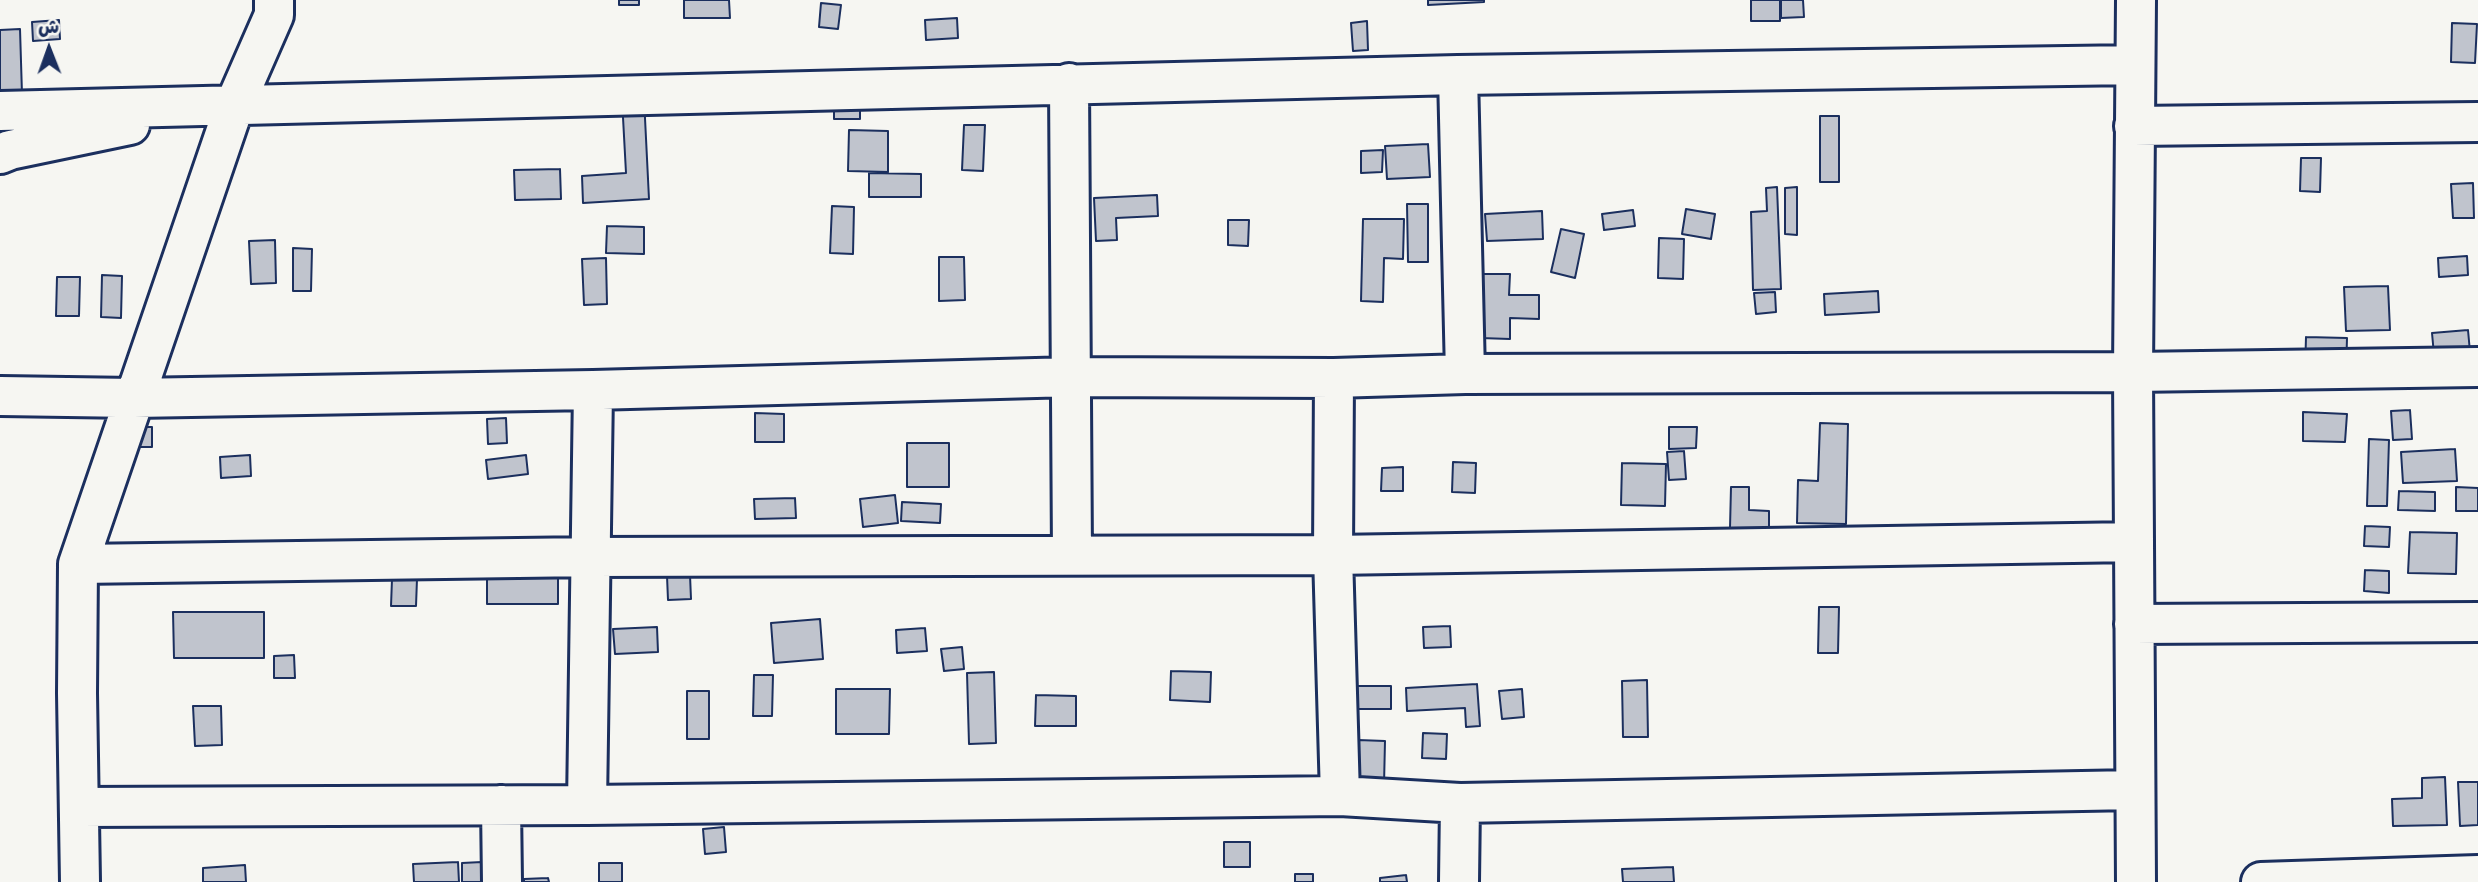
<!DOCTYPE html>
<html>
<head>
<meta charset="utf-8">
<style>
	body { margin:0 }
	#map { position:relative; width:2478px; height:882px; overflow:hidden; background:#f6f6f2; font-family:"Balsamiq Sans","Playpen Sans Arabic",sans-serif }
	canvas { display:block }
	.north { position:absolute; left:14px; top:14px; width:70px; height:70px; -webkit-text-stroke:5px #f6f6f2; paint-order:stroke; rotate:359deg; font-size:19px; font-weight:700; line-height:28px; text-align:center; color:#1b2f5e }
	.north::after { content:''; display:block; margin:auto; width:24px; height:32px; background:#1b2f5e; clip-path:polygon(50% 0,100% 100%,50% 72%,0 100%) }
</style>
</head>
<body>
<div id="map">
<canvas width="2478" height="882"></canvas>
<div class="north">ش</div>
</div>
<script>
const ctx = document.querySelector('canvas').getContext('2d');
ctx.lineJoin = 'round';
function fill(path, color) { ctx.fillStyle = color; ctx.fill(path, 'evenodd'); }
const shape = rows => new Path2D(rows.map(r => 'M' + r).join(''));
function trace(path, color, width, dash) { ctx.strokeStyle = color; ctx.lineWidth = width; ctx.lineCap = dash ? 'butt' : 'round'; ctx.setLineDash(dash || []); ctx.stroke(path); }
const building = shape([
	[619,0,639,0,639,5,619,5,619,0],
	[684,0,729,0,730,18,684,18,684,0],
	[1428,0,1484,0,1484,2,1428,5,1428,0],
	[1751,0,1780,0,1780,21,1751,21,1751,0],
	[1781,0,1803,0,1804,17,1781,18,1781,0],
	[821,3,841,5,838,29,819,27,821,3],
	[957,18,958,38,926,40,925,20,957,18],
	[59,20,60,39,33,41,32,22,59,20],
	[1367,21,1368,50,1353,51,1351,23,1367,21],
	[2452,23,2477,24,2475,63,2451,62,2452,23],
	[20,29,22,94,0,95,0,30,20,29],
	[834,92,860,93,860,119,834,119,834,92],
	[644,98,649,199,583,203,582,176,626,173,622,99,644,98],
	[1820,116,1839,116,1839,182,1820,182,1820,116],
	[964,125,985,125,983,171,962,170,964,125],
	[849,130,888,131,888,172,848,171,849,130],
	[1428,144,1430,177,1387,179,1385,146,1428,144],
	[1383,150,1382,172,1361,173,1361,151,1383,150],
	[2301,158,2321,158,2320,192,2300,191,2301,158],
	[560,169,561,199,515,200,514,170,560,169],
	[869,173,921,174,921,197,869,197,869,173],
	[2473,183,2474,218,2453,218,2451,184,2473,183],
	[1777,187,1781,289,1753,290,1751,212,1767,211,1766,188,1777,187],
	[1797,187,1797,235,1785,234,1785,188,1797,187],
	[1157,195,1158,216,1116,218,1117,240,1096,241,1094,198,1157,195],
	[1407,204,1428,204,1428,262,1408,262,1407,204],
	[832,206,854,207,853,254,830,253,832,206],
	[1686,209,1715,214,1711,239,1682,234,1686,209],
	[1633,210,1635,226,1604,230,1602,214,1633,210],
	[1542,211,1543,239,1487,241,1485,214,1542,211],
	[1363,219,1404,219,1403,259,1384,258,1383,302,1361,301,1363,219],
	[1228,220,1249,220,1248,246,1228,245,1228,220],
	[607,226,644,227,644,254,606,253,607,226],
	[1561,229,1584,234,1575,278,1551,272,1561,229],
	[1659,238,1684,239,1683,279,1658,278,1659,238],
	[275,240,276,283,251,284,249,241,275,240],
	[293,248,312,249,311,291,293,291,293,248],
	[2467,256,2468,275,2439,277,2438,258,2467,256],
	[939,257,964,257,965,300,939,301,939,257],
	[606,258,607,304,584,305,582,259,606,258],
	[1481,274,1510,274,1509,295,1539,295,1539,319,1510,318,1510,339,1480,338,1481,274],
	[102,275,122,276,121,318,101,317,102,275],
	[57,277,80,277,79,316,56,316,57,277],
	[2388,286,2390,330,2346,331,2344,287,2388,286],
	[1878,291,1879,312,1825,315,1824,294,1878,291],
	[1775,292,1776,312,1756,314,1754,293,1775,292],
	[2468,330,2470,352,2434,355,2432,333,2468,330],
	[2306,337,2347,338,2346,374,2305,372,2306,337],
	[2410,410,2412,439,2393,440,2391,411,2410,410],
	[2303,412,2347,414,2345,442,2303,441,2303,412],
	[755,413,784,414,784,442,755,442,755,413],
	[506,418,507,443,488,444,487,419,506,418],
	[1820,423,1848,424,1846,524,1797,523,1798,480,1818,481,1820,423],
	[129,427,152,427,152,447,129,447,129,427],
	[1669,427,1697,427,1696,448,1669,449,1669,427],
	[2369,439,2389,440,2387,506,2367,506,2369,439],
	[907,443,949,443,949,487,907,487,907,443],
	[2455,449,2457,481,2403,483,2401,452,2455,449],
	[1684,451,1686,479,1669,480,1667,452,1684,451],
	[250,455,251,476,221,478,220,457,250,455],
	[526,455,528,474,488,479,486,460,526,455],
	[1453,462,1476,463,1475,493,1452,492,1453,462],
	[1622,463,1666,464,1665,506,1621,505,1622,463],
	[1403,467,1403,491,1381,491,1382,468,1403,467],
	[1731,487,1749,487,1749,510,1769,511,1769,528,1730,528,1731,487],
	[2456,487,2478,488,2478,511,2456,511,2456,487],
	[2399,491,2435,492,2435,511,2398,510,2399,491],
	[895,495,898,523,863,527,860,499,895,495],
	[795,498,796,518,755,519,754,499,795,498],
	[902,502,941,504,940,523,901,521,902,502],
	[2365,526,2390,527,2389,547,2364,546,2365,526],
	[2410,532,2457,533,2456,574,2408,573,2410,532],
	[2365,570,2389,571,2389,593,2364,591,2365,570],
	[558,575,558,604,487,604,487,576,558,575],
	[690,575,691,599,668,600,667,576,690,575],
	[392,579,417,579,416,606,391,606,392,579],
	[1819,607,1839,607,1838,653,1818,653,1819,607],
	[173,612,264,612,264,658,174,658,173,612],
	[820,619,823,659,774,663,771,623,820,619],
	[1450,626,1451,647,1424,648,1423,627,1450,626],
	[657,627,658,652,615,654,613,629,657,627],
	[925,628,927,651,897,653,896,630,925,628],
	[962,647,964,669,944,671,941,649,962,647],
	[294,655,295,678,274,678,274,656,294,655],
	[1171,671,1211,672,1210,702,1170,700,1171,671],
	[994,672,996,743,969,744,967,673,994,672],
	[754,675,773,675,772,716,753,716,754,675],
	[1647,680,1648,737,1623,737,1622,681,1647,680],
	[1477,684,1480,726,1466,727,1465,708,1407,711,1406,688,1477,684],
	[1354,686,1391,686,1391,709,1355,709,1354,686],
	[836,689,890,689,889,734,836,734,836,689],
	[1522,689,1524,717,1502,719,1499,691,1522,689],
	[687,691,709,691,709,739,687,739,687,691],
	[1036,695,1076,696,1076,726,1035,726,1036,695],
	[193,706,221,706,222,745,195,746,193,706],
	[1423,733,1447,734,1446,759,1422,758,1423,733],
	[1358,740,1385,741,1384,785,1357,784,1358,740],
	[2445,777,2447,825,2393,826,2392,799,2422,798,2422,778,2445,777],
	[2458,782,2478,782,2478,825,2460,826,2458,782],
	[724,827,726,852,705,854,703,829,724,827],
	[1224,842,1250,842,1250,867,1224,867,1224,842],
	[458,862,459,882,414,882,413,864,458,862],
	[482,862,482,882,462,882,462,863,482,862],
	[599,863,622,863,622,882,599,882,599,863],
	[245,865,246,882,203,882,203,868,245,865],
	[1673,867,1674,882,1623,882,1622,869,1673,867],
	[1295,874,1313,874,1313,882,1295,882,1295,874],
	[1406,875,1407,882,1380,882,1380,878,1406,875],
	[548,878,549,882,524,882,524,879,548,878]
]);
fill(building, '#c0c4cd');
trace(building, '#1b2f5e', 2);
const minor = shape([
	[1458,75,1465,374],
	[1069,83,1072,555],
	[0,111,1458,75,2135,65],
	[2134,126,2478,122],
	[0,154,10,150,130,125],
	[1334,378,1333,555,1340,796],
	[0,396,134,398,593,390,1073,377,1334,378,1465,374,2133,372,2478,367],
	[78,564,591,557,1333,555,2134,542],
	[2134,624,2478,622],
	[501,805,502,882],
	[587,805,593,390],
	[79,807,587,805,1340,796,1460,803,2134,790],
	[80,882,77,693,78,564,235,104,274,15,274,0],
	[1459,882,1460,803],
	[2136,882,2133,372,2136,0],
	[2261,882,2478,875]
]);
trace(minor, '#1b2f5e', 44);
trace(minor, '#f6f6f2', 38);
</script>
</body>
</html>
